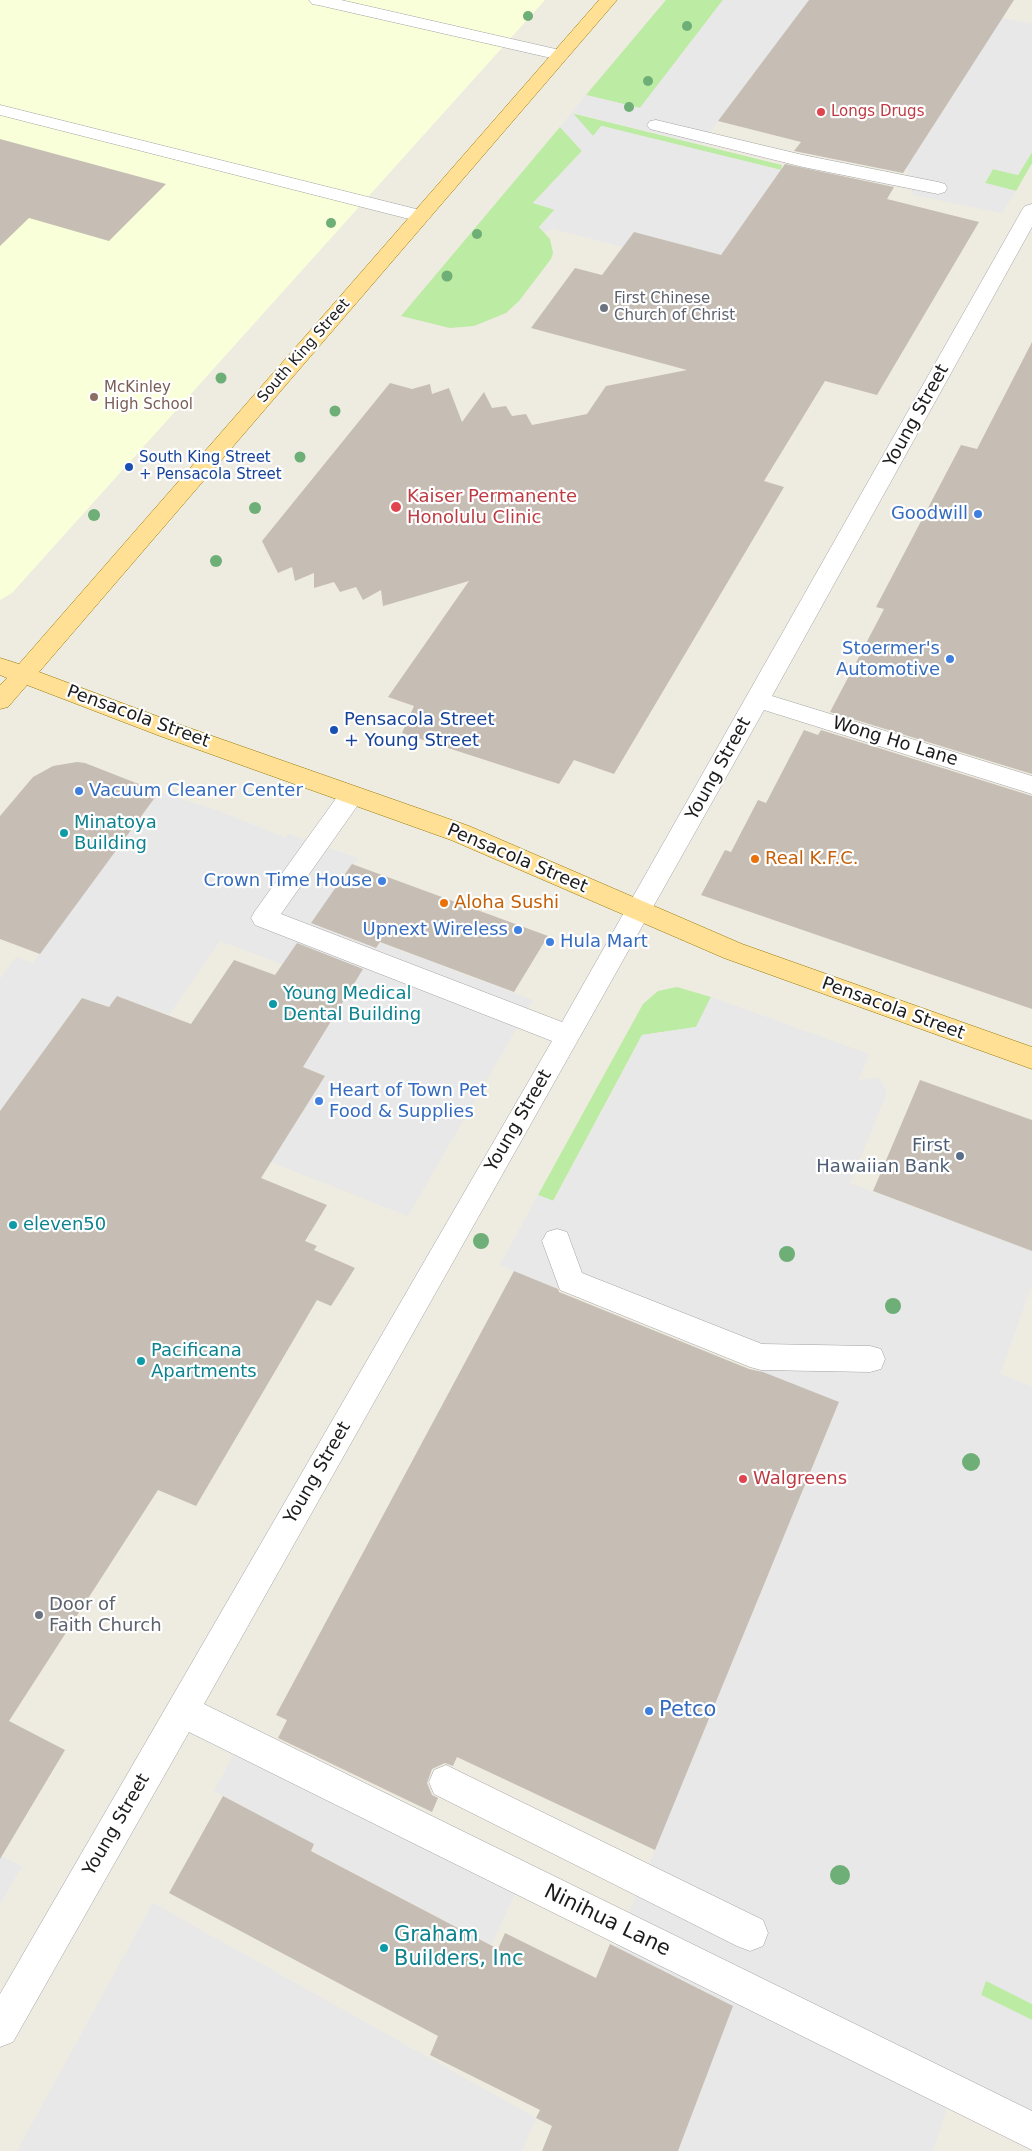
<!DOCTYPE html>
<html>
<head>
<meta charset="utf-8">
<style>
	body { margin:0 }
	canvas { display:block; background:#eeebe1 }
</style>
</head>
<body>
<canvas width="1032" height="2151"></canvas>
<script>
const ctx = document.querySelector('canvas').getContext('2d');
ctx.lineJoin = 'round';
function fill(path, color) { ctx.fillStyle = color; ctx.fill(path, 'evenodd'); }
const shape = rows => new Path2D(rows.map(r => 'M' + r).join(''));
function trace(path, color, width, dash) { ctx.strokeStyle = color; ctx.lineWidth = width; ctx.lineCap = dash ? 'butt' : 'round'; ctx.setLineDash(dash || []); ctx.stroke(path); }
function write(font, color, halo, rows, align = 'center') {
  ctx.font = font + ' "DejaVu Sans",sans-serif'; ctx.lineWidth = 4.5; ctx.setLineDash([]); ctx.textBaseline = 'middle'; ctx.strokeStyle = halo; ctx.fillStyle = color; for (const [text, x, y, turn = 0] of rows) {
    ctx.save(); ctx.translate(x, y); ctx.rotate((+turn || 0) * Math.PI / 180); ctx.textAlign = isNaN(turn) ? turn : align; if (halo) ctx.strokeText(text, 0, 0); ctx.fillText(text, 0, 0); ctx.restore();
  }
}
fill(shape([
	[0,0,545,0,12,593,0,600]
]), '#f9ffd9');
fill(shape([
	[666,0,723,0,640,108,586,95],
	[571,113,782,165,781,170,602,126,593,136],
	[560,127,582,151,533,203,555,209,539,227,550,239,553,253,551,259,519,301,506,313,474,326,450,328,401,316],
	[1032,152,1032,163,1016,191,985,183,993,169,1018,175],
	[677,987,711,997,696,1027,642,1035,553,1201,538,1195,643,1004,658,991],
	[986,1980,1032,2004,1032,2020,981,1995]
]), '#bceba3');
fill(shape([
	[723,0,918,0,1032,24,1032,152,1018,175,993,169,985,183,1016,191,1002,213,913,195,907,167,976,59,756,70,701,144,573,113,593,136,601,126,781,170,721,255,634,232,623,247,553,229,545,232,539,227,555,210,533,203,582,151,560,127,586,95,640,108],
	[159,792,219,811,286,838,288,834,358,858,315,918,533,1000,408,1216,271,1162,268,1054,278,1038,313,1051,344,999,320,978,220,941,169,1015,118,996,109,1007,88,1000,80,1009,75,1007,0,1111,0,979,16,957,33,963],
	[711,997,869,1054,859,1080,880,1078,887,1093,850,1183,1032,1251,1032,1285,1000,1374,1032,1387,1032,2004,986,1981,981,1995,1032,2020,1032,2141,1030,2149,947,2108,933,2151,678,2151,733,2006,615,1947,839,1403,500,1265,538,1195,554,1201,642,1035,696,1027],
	[241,1740,522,1879,491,1945,331,1861,312,1850,314,1844,214,1791],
	[0,1855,22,1866,0,1904],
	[153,1903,536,2118,522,2151,17,2151]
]), '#e8e8e8');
fill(shape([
	[809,0,1014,0,903,173,794,151,801,142,718,121],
	[0,139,166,184,109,241,29,218,0,246],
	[785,164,894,187,887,199,979,222,877,395,825,381,764,481,784,487,614,774,574,760,559,784,402,733,414,706,388,697,469,581,383,606,381,590,363,600,356,587,340,592,334,582,314,588,314,573,295,581,292,567,278,573,262,541,390,383,412,389,430,384,432,394,449,388,462,422,484,392,492,408,506,406,512,416,526,414,532,425,587,414,606,386,687,370,531,328,575,268,602,275,634,232,721,255],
	[1032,342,1032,774,830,712,884,609,876,607,961,445,977,449],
	[804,730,818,735,821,730,1032,796,1032,1009,701,895,725,850,731,852,758,800,766,803],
	[77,762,85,763,159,792,40,954,0,939,0,816,33,777,53,766],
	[352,864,548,936,514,992,380,942,376,948,311,923],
	[297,943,363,969,303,1067,325,1076,261,1178,327,1205,305,1241,317,1246,314,1250,355,1268,331,1306,317,1300,196,1506,158,1490,9,1721,65,1750,0,1859,0,1111,82,998,109,1007,117,996,191,1024,234,960,275,975],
	[920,1080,1032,1120,1032,1251,873,1191],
	[514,1271,558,1289,559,1292,749,1369,763,1372,839,1402,655,1850,457,1757,453,1766,445,1763,432,1769,427,1783,432,1795,438,1798,432,1812,278,1738,287,1720,276,1715],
	[223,1796,314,1844,311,1851,498,1949,505,1933,596,1978,610,1944,733,2006,678,2151,542,2151,552,2126,536,2118,540,2110,430,2055,438,2036,169,1893]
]), '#c6beb4');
const minor = shape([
	[309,0,341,0,560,50,566,51,569,55,566,59,560,60,318,5,312,4,309,0],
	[0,105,428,212,431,216,428,220,421,222,0,115,0,105],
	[656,120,803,155,938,182,945,184,947,188,945,192,938,194,803,167,650,129,647,125,650,121,656,120],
	[1032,204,1032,227,772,696,1032,776,1032,794,764,710,204,1704,1032,2111,1032,2150,189,1732,13,2042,0,2047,0,1994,552,1041,255,925,251,918,255,911,342,790,351,787,360,790,363,796,360,802,281,914,562,1022,1022,210,1025,206,1032,204],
	[557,1229,567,1232,582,1273,762,1344,870,1346,881,1349,885,1359,881,1369,870,1372,761,1370,750,1367,560,1290,542,1241,547,1232,557,1229],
	[446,1765,763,1920,768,1933,763,1946,750,1951,737,1946,434,1794,429,1782,434,1770,446,1765]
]);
const major = shape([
	[599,0,617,0,39,672,178,724,469,826,742,944,1032,1047,1032,1069,724,958,451,840,160,736,27,685,8,707,0,709,0,685,7,678,0,675,0,658,19,664,599,0]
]);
trace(minor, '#a3a3a3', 1);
trace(major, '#947800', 1);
fill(minor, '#fff');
fill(major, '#ffe095');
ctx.fillStyle = '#6eae77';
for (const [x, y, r] of [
	[528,16,5],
	[687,26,5],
	[648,81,5],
	[629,107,5],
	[331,223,5],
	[477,234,5],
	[447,276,5.5],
	[221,378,5.5],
	[335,411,5.5],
	[300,457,5.5],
	[255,508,6],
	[94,515,6],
	[216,561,6],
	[481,1241,8],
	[787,1254,8],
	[893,1306,8],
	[971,1462,9],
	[840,1875,10]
]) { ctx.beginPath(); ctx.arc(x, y, r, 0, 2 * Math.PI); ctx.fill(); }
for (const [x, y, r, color] of [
	[821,112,5,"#e0444e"],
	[604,308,5,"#6b7280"],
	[94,397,5,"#8d6e63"],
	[129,467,5,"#1a4fb4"],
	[396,507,6,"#e0444e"],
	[978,514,5,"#3f7fe0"],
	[950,659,5,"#3f7fe0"],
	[334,730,5,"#1a4fb4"],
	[79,791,5,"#3f7fe0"],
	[64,833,5,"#0f9aa8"],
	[755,859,5,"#e8710a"],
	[382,881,5,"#3f7fe0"],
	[444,903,5,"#e8710a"],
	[518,930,5,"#3f7fe0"],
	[550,942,5,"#3f7fe0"],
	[273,1004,5,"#0f9aa8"],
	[319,1101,5,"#3f7fe0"],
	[960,1156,5,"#5c6f8a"],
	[13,1225,5,"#0f9aa8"],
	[141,1361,5,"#0f9aa8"],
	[743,1479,5,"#e0444e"],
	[39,1615,5,"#6b7280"],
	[649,1711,5,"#3f7fe0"],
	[384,1948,5,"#0f9aa8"]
]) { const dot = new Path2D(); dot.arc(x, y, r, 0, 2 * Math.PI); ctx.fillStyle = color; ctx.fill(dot); trace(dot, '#fff', 2); }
write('15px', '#be3a42', '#fff', [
	["Longs Drugs",831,112]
], 'left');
write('15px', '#5b616d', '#fff', [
	["First Chinese",614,299],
	["Church of Christ",614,316]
], 'left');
write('15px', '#1c1c1c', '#fff', [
	["South King Street",304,351,-49]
]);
write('15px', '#785e54', '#fff', [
	["McKinley",104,388],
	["High School",104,405]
], 'left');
write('15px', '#164399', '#fff', [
	["South King Street",139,458],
	["+ Pensacola Street",139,475]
], 'left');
write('18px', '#1c1c1c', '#fff', [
	["Young Street",917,416,-61],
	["Pensacola Street",138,717,20],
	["Wong Ho Lane",895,742,17],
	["Young Street",719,769,-61],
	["Pensacola Street",517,859,23],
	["Pensacola Street",893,1009,20],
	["Young Street",519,1121,-60],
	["Young Street",318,1473,-60],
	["Young Street",117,1825,-60]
]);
write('18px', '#be3a42', '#fff', [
	["Kaiser Permanente",407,497],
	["Honolulu Clinic",407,518],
	["Walgreens",753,1479]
], 'left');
write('18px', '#366cbe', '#fff', [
	["Goodwill",968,514],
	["Stoermer's",940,649],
	["Automotive",940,670],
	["Vacuum Cleaner Center",89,791,"left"],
	["Crown Time House",372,881],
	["Upnext Wireless",508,930],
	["Hula Mart",560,942,"left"],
	["Heart of Town Pet",329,1091,"left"],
	["Food & Supplies",329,1112,"left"]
], 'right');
write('18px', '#164399', '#fff', [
	["Pensacola Street",344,720],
	["+ Young Street",344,741]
], 'left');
write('18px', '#0d838f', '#fff', [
	["Minatoya",74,823],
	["Building",74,844],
	["Young Medical",283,994],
	["Dental Building",283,1015],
	["eleven50",23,1225],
	["Pacificana",151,1351],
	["Apartments",151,1372]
], 'left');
write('18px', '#c56008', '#fff', [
	["Real K.F.C.",765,859],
	["Aloha Sushi",454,903]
], 'left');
write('18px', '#4e5e75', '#fff', [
	["First",950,1146],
	["Hawaiian Bank",950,1167]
], 'right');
write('18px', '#5b616d', '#fff', [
	["Door of",49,1605],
	["Faith Church",49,1626]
], 'left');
write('21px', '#366cbe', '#fff', [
	["Petco",659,1711]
], 'left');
write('21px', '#1c1c1c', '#fff', [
	["Ninihua Lane",607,1921,26]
]);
write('21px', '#0d838f', '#fff', [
	["Graham",394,1936],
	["Builders, Inc",394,1960]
], 'left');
</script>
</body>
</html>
